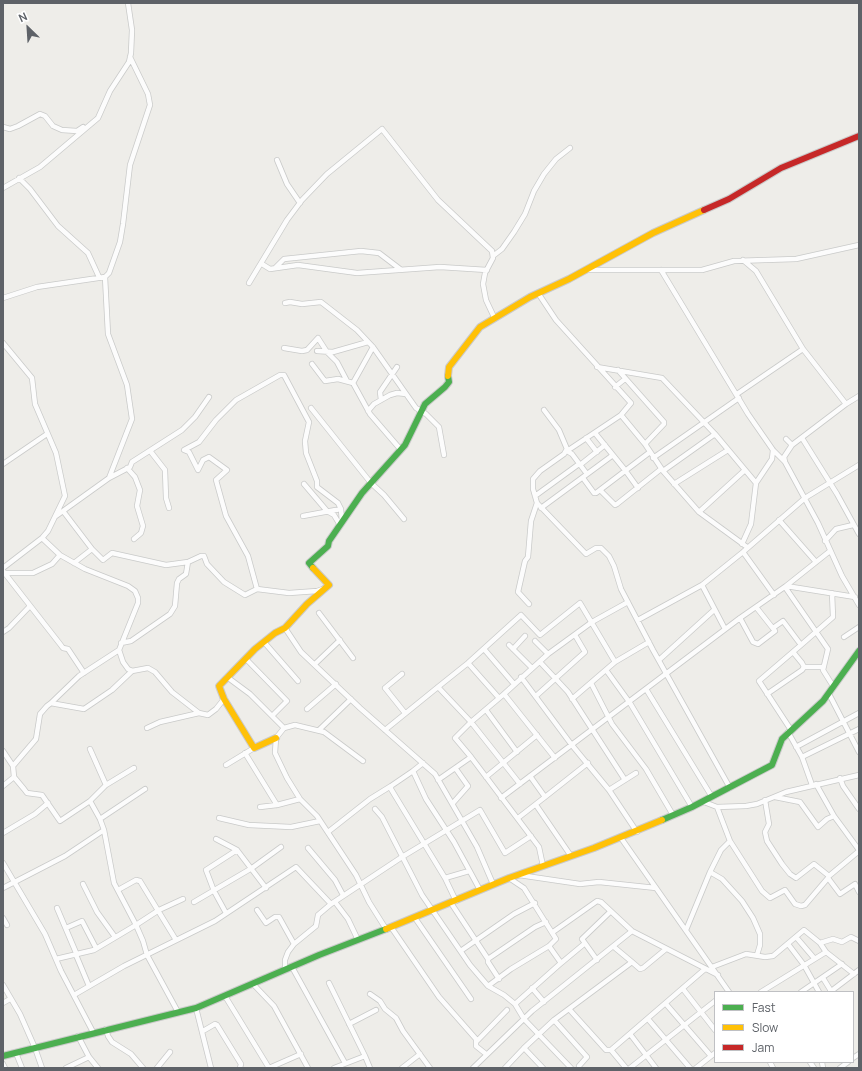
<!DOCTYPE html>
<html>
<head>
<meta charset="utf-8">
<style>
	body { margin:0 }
	#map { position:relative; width:862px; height:1071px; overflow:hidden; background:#eeede9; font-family:Manrope,sans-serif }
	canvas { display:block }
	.frame { position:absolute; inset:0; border:4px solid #5e6268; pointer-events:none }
	.legend { position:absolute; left:714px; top:991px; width:140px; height:72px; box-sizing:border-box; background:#fff; border:1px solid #bfc0c3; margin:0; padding:5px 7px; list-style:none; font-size:12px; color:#5e6268 }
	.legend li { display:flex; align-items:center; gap:8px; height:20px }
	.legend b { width:20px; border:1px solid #bfc0c3 }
	.north { position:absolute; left:8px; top:8px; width:40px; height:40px; -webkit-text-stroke:3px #fff; paint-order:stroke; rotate:335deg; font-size:11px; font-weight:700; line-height:16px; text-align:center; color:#5e6268 }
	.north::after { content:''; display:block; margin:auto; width:14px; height:18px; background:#5e6268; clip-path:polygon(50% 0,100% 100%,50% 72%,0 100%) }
</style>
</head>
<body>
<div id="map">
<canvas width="862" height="1071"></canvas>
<div class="frame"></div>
<ul class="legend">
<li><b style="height:5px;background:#4caf50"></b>Fast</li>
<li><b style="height:5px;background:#ffc107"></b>Slow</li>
<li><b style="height:5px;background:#c62828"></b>Jam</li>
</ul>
<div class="north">N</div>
</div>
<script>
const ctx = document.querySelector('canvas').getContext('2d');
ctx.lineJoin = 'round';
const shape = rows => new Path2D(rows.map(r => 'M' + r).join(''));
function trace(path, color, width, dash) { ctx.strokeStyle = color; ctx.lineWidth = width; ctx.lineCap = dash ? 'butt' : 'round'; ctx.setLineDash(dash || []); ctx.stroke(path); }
const street = shape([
	[3,127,10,129,18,126,40,114,45,116,53,126,62,130,77,131,83,127],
	[277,160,287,184,300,203],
	[19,178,30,189,58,226,88,253,99,277],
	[3,188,40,167,98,118,110,91,129,62,131,53,132,30,128,3],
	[493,256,502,249,514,232,525,214,534,191,544,174,556,159,570,148],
	[743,260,756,271,803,349,846,404],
	[262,264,270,269,298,265,357,273,440,267,487,270],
	[275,268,284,259,361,251,379,253,400,269],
	[588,270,702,270,734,261,796,259,859,245],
	[661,270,748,414,773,450,785,462],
	[249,283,287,220,302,200,327,174,382,129,438,200,492,251,493,258,485,273,483,284,486,300,494,317],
	[538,293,556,320,631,403,621,415],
	[3,298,37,287,105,277,109,273,120,242,123,224,130,165,150,105,148,94,130,57],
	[285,303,290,302,302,304,321,302,357,330,373,347,416,408,426,414,439,427,444,455],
	[3,343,32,378,35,404,56,453,65,496,48,531,42,538,3,568],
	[284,348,302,351,307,350,318,338,327,352,337,362,347,381],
	[317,351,333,352,368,342],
	[312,364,325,381,338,379,353,383,370,414,401,450],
	[597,367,662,378,715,434,756,483],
	[618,370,664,422,664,424,645,444],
	[353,383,373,347],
	[615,387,625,379],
	[737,394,803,349],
	[859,396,846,404,792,445,784,457,785,462,818,523,842,576,859,605],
	[381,400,380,392,397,367],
	[311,408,371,483,384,495,404,519],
	[368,411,374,404,390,395,397,393,406,394],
	[595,433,625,470,638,488],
	[586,438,597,452],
	[802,438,837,494,859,534],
	[786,439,792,445],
	[151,452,165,470,166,498,169,508],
	[653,458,739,398],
	[3,464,47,434],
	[580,465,605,445],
	[127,468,135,477,140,490,137,506,143,526,141,533,134,539],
	[663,471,715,434],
	[587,474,572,454,567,451,621,415,645,444,663,471,699,512,747,547],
	[109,478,130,467,132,462,182,430,195,417,209,397],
	[583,478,594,493,596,493,650,452],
	[304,484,327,511,334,515,340,525],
	[674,484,728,450],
	[600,490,615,505,617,504,661,469],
	[535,496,579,464],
	[537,503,586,554,596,548,601,548,609,556,614,566,621,589,653,650,730,788],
	[541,508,613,455],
	[63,511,92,549],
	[699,512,745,470],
	[56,516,109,478,132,419,127,385,108,334,105,277],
	[303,516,341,509],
	[779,520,816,562],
	[42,538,60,555,85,569,128,586,135,591,138,598,138,603,119,650,123,662,128,669,132,671,148,668,155,672,172,692,199,713,208,715,216,709,224,699],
	[825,541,836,529,853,525],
	[742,544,751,524,756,483,772,459,773,450],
	[743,552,774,595],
	[74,563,92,549,103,560,112,553,166,565,188,562,201,556,204,556,207,564,224,582,245,595,257,589,289,593,317,591,323,589],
	[3,571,60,644,63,648,68,649,84,673],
	[5,573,33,573,52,564,60,555],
	[702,585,725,629],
	[786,586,855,597],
	[785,587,828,649,823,670,833,686],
	[257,589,248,556,226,516,216,480,227,470,209,457,203,460,198,470,189,452,184,450,199,442,216,420,236,400,280,375,284,375,309,422,305,441,306,453,317,481,317,487,338,503,341,509,342,522],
	[529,604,518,592,525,561,528,557,531,521,537,503,533,489,533,479,540,471,564,454,567,449,559,430,544,410],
	[319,613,353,658],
	[740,618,753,642,758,644,775,631,756,607],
	[638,620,702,585,743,552,805,498,859,465],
	[285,628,301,652,360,708,435,774,477,847,493,884],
	[773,628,783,621,801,645,833,617,832,593],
	[3,632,9,628,30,606],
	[844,637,859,627],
	[264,642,298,681],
	[121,643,131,641,170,614,175,606,177,583,179,579,186,574,188,562],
	[509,645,532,668],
	[484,649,514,684],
	[513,649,525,636],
	[548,654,592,622,628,602],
	[659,660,714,610],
	[540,662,568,692,625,780],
	[468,663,499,698],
	[315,664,340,640],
	[804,667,822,667],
	[606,670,630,703,692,807],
	[402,674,385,688,405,713],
	[227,677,250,694,272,716,287,701,246,659],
	[521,677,571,744,609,790,637,832],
	[591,683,612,724,646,769,673,815],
	[646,689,712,797],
	[504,694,548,654,535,641],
	[767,694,802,670,804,667,802,663,793,652],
	[829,694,859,752],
	[536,696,585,652,575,635],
	[572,699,615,662,649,642],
	[51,703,79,676,119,650],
	[307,709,336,684],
	[486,710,517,752],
	[272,716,284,728,295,725,324,732,363,761],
	[147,728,160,722,199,713],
	[284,728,276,738,275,753,287,778,300,799,317,816,356,875,369,902,386,929],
	[319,730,351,699],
	[385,730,438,687],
	[791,730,759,681,801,645],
	[788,732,802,757,812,785],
	[796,747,859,713],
	[3,751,13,766],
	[245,753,277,805],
	[471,757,539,847,543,866],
	[802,757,859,729],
	[423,763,413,771,426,799,454,842,480,890],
	[226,765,254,748],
	[413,771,391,786,391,789,445,878,469,871],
	[530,776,545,797,588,763],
	[486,777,537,735],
	[840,778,843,786,859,809],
	[438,780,471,757,455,738,471,722,438,687,468,663,521,615,540,635,580,603,615,662],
	[520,784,471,722,504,694,555,758],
	[816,784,834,816],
	[106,785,134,768],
	[3,786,14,777],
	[609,790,636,773],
	[775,797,800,802,818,827,827,819,834,816,859,850],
	[501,798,740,618,786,586,830,551],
	[765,800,769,824,765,832,767,841,782,864,790,874,796,878,814,864,829,876,859,851],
	[90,801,106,785,90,749],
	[704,802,717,807,746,806,757,804,786,792,859,775],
	[453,803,468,786,456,769],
	[536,805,571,856],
	[260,807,277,805,300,799],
	[717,807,730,841,762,891,770,898,785,890,795,904,801,906,805,905,828,878,840,894,855,884,859,892],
	[375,809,382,817,422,895,470,965,488,986,504,995,515,1004,524,1019,571,1068],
	[219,818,249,825,291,827,320,821],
	[518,818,545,797],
	[100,819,145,789],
	[328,832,370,799,391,786],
	[3,833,35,814,48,803],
	[621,838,729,992],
	[216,839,237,850,266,888],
	[308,848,335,880,343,895],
	[3,863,45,934,61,971,93,1032],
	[710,872,722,879,742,901,753,918,760,934,760,945,757,955],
	[519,875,580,884,599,882,656,888],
	[445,878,456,901],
	[83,884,97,912,115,937],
	[3,888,65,856,104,830],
	[118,890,136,880,140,881,176,940],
	[194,902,252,868,281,847],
	[335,902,348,919,358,940],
	[451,903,488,959],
	[57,908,77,955],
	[257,910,266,923,275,917,279,917,294,944],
	[226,913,214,891,206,870,237,850],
	[3,918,7,925],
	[415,918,471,999],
	[391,927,439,997,476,1039,476,1046,486,1054],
	[66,928,82,921,96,948],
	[686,930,710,872,721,850,730,841],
	[553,932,597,901,601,902,632,931,718,975],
	[796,937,814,958],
	[788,944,804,965,819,992],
	[614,947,632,962],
	[462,950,514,914,535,903],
	[826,952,854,974],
	[76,955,89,986],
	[56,959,94,950,136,925,114,883,104,830,100,819,90,801,60,821,42,795,27,793,24,789,14,777,13,766,36,739,40,714,47,706,51,703,56,704,84,709,112,690,132,671],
	[597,960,582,939,610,912],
	[560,964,584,944],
	[292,967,345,1063],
	[712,967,746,954,765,957,773,956,804,930,820,943,833,939,842,942,851,937,859,941],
	[285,970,285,960,288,952,294,944,316,926,318,915,331,904,402,857,480,810,505,853,531,836],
	[823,978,831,991],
	[499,979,488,962,488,959,535,927,546,922],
	[329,983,365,1056],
	[253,984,274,1006,308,1068],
	[3,985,20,1014,35,1048,42,1068],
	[488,986,511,969,549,946,556,939,524,888,509,878],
	[532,988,544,1002],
	[683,989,715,1030],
	[761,992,826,952,820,943],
	[801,992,842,964],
	[830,992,859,970],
	[370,994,380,1001,385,1009,396,1018,403,1031,430,1068],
	[74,995,124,966,215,921,296,867,331,904],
	[225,996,269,1068],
	[3,1003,10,999],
	[515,1004,561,963,549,946],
	[666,1004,711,1056],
	[196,1008,211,1068],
	[569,1009,606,1050,611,1050,705,969],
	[178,1012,147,955,143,941,136,925,159,910,183,899],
	[648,1019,690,1068],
	[554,1020,587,1057,579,1066],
	[349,1024,376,1010],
	[106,1029,108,1036,112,1042,131,1054,143,1068],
	[203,1031,215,1024,217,1025,241,1064,240,1068],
	[630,1034,656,1068],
	[78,1036,89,1057,98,1068],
	[477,1041,507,1010],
	[524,1048,554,1020,632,962,640,969,643,968,666,949],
	[611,1050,626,1068],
	[16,1053,22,1068],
	[853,1058,859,1054],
	[770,1062,773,1068],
	[810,1062,814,1068],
	[822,1062,823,1068],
	[3,1064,5,1068],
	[66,1068,89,1057],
	[157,1068,170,1052],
	[269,1068,301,1054],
	[334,1068,365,1056,370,1068],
	[402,1068,420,1054],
	[473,1068,532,1011,632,931],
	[505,1068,524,1048,543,1068],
	[630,1068,715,1001],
	[696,1068,715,1053],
	[840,1068,848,1062]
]);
const fast = shape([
	[313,568,309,563,328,546,329,541,362,493,405,445,425,404,445,387,449,382,448,376],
	[662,820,692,807,772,765,782,739,823,701,859,651],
	[3,1056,196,1008,319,955,386,929]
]);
const slow = shape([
	[448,376,449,367,480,327,530,297,569,279,653,233,704,210],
	[276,738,254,748,224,699,219,686,255,649,275,633,285,628,307,604,329,585,313,568],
	[386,929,509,878,594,848,662,820]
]);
const jam = shape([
	[704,210,729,199,781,168,859,136]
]);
trace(street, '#c9cac9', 6);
trace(fast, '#cacaca', 8);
trace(slow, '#cacaca', 8);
trace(jam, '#cacaca', 8);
trace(street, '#fcfcfc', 4.5);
trace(fast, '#4caf50', 6);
trace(slow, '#ffc107', 6);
trace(jam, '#c62828', 6);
</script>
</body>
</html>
